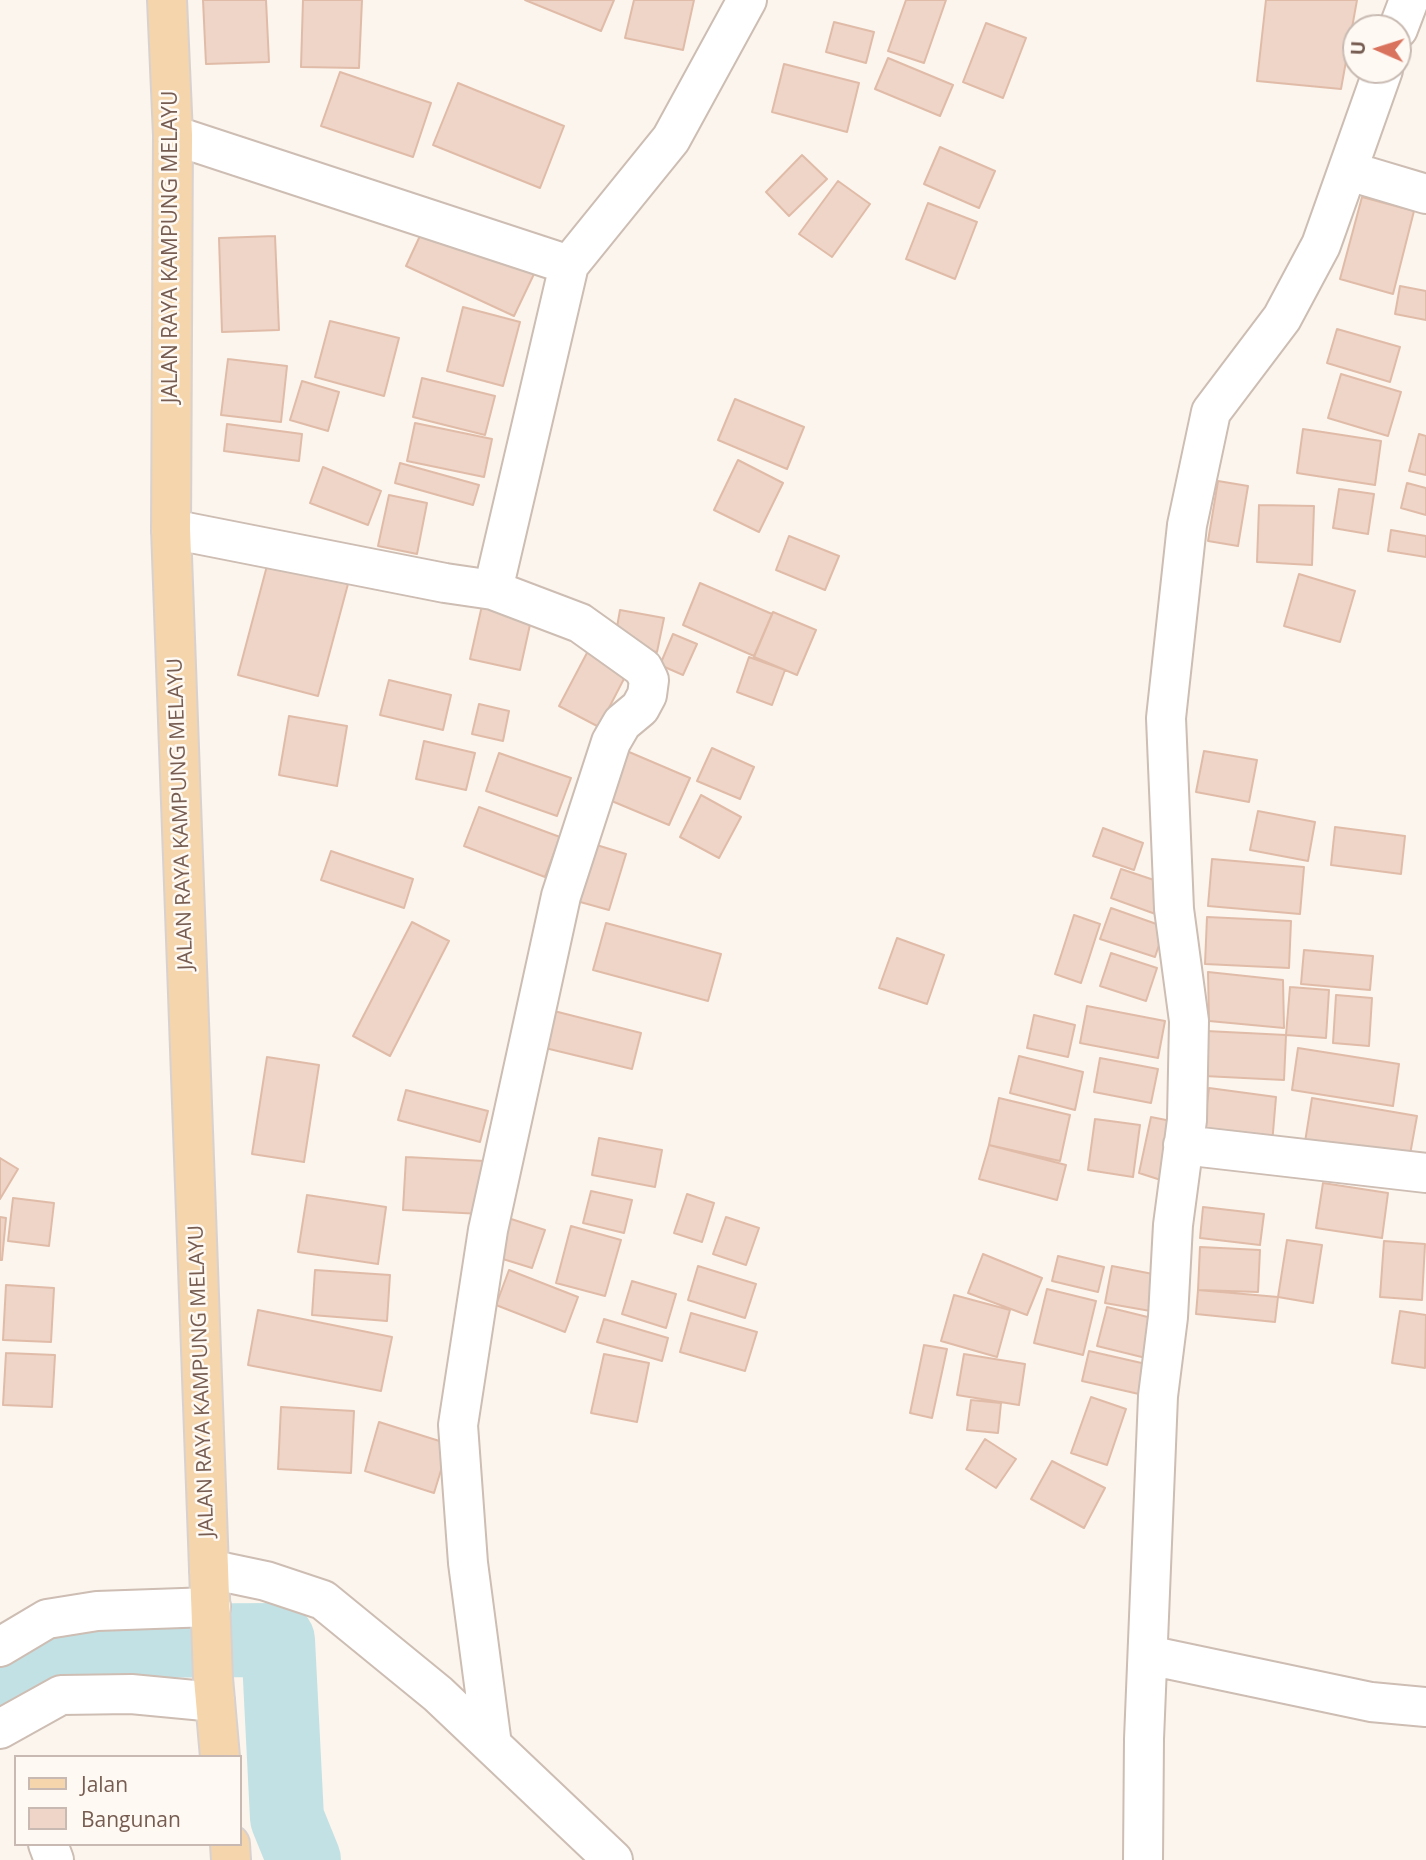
<!DOCTYPE html>
<html>
<head>
<meta charset="utf-8">
<style>
	body { margin:0 }
	#map { position:relative; width:1426px; height:1860px; overflow:hidden; background:#fbf5ed; font-family:"Open Sans",sans-serif }
	canvas { display:block }
	.legend { position:absolute; left:14px; top:1755px; width:228px; height:91px; box-sizing:border-box; background:#fef9f3; border:2px solid #c8bab2; margin:0; padding:9px 12px; list-style:none; font-size:21px; color:#765c51 }
	.legend li { display:flex; align-items:center; gap:14px; height:35px }
	.legend b { width:35px; border:2px solid #c8bab2 }
	.north { position:absolute; left:1342px; top:14px; width:70px; height:70px; box-sizing:border-box; background:#fef9f3; border:2px solid #c8bab2; border-radius:50%; rotate:273deg; font-size:19px; font-weight:700; line-height:28px; text-align:center; color:#765c51 }
	.north::after { content:''; display:block; margin:auto; width:24px; height:32px; background:#da735d; clip-path:polygon(50% 0,100% 100%,50% 72%,0 100%) }
</style>
</head>
<body>
<div id="map">
<canvas width="1426" height="1860"></canvas>
<ul class="legend">
<li><b style="height:9px;background:#f4d5ac"></b>Jalan</li>
<li><b style="height:19px;background:#efd5c7"></b>Bangunan</li>
</ul>
<div class="north">U</div>
</div>
<script>
const ctx = document.querySelector('canvas').getContext('2d');
ctx.lineJoin = 'round';
const shape = rows => new Path2D(rows.map(r => 'M' + r).join(''));
function trace(path, color, width, dash) { ctx.strokeStyle = color; ctx.lineWidth = width; ctx.lineCap = dash ? 'butt' : 'round'; ctx.setLineDash(dash || []); ctx.stroke(path); }
function fill(path, color) { ctx.fillStyle = color; ctx.fill(path, 'evenodd'); }
function write(font, color, halo, rows, align = 'center') {
  ctx.font = font + ' "Open Sans",sans-serif'; ctx.lineWidth = 5; ctx.setLineDash([]); ctx.textBaseline = 'middle'; ctx.strokeStyle = halo; ctx.fillStyle = color; for (const [text, x, y, turn = 0] of rows) {
    ctx.save(); ctx.translate(x, y); ctx.rotate((+turn || 0) * Math.PI / 180); ctx.textAlign = isNaN(turn) ? turn : align; if (halo) ctx.strokeText(text, 0, 0); ctx.fillText(text, 0, 0); ctx.restore();
  }
}
trace(shape([
	[0,1685,102,1641,278,1640,287,1818,304,1860]
]), '#c2e1e4', 74);
const building = shape([
	[203,0,266,0,269,62,206,64,203,0],
	[303,0,362,0,359,68,301,67,303,0],
	[525,0,614,0,601,31,525,0],
	[634,0,694,0,683,50,625,38,634,0],
	[906,0,946,0,924,63,888,51,906,0],
	[1266,0,1357,0,1341,89,1257,81,1266,0],
	[834,22,874,32,866,63,826,52,834,22],
	[986,23,1026,38,1003,98,963,82,986,23],
	[888,58,953,85,940,116,875,89,888,58],
	[784,64,859,83,847,132,772,112,784,64],
	[340,72,431,103,413,157,321,126,340,72],
	[458,83,564,126,540,188,433,145,458,83],
	[940,147,995,171,979,208,924,184,940,147],
	[802,155,827,179,789,216,766,192,802,155],
	[838,181,870,204,832,257,799,234,838,181],
	[1362,197,1414,211,1393,294,1340,279,1362,197],
	[928,203,977,222,955,279,906,259,928,203],
	[426,223,534,274,514,316,406,266,426,223],
	[275,236,279,330,222,332,219,238,275,236],
	[1400,286,1426,291,1426,320,1395,314,1400,286],
	[463,307,520,322,503,386,447,371,463,307],
	[330,321,399,338,384,396,315,377,330,321],
	[1337,329,1400,347,1390,382,1327,363,1337,329],
	[228,359,287,366,281,422,221,415,228,359],
	[1341,374,1401,392,1388,436,1328,418,1341,374],
	[422,378,495,396,485,435,413,417,422,378],
	[302,381,339,392,328,431,290,420,302,381],
	[735,399,804,427,787,469,718,440,735,399],
	[415,423,492,439,484,477,407,461,415,423],
	[227,424,302,434,299,461,224,451,227,424],
	[1303,429,1381,441,1375,485,1297,473,1303,429],
	[1419,434,1426,436,1426,475,1409,471,1419,434],
	[738,460,783,483,759,532,714,510,738,460],
	[400,463,479,485,473,505,395,483,400,463],
	[323,467,381,491,368,525,310,503,323,467],
	[1218,481,1248,486,1238,546,1208,541,1218,481],
	[1407,483,1426,488,1426,515,1401,508,1407,483],
	[1339,489,1374,494,1368,534,1333,528,1339,489],
	[389,495,427,503,417,554,378,546,389,495],
	[1259,505,1314,506,1312,565,1257,562,1259,505],
	[1391,530,1426,536,1426,557,1388,551,1391,530],
	[789,536,839,556,825,590,776,570,789,536],
	[268,562,348,584,318,696,238,675,268,562],
	[1299,574,1355,591,1340,642,1284,626,1299,574],
	[700,583,772,614,754,656,683,625,700,583],
	[483,601,533,611,520,670,470,659,483,601],
	[620,610,664,618,657,652,614,644,620,610],
	[773,612,816,630,797,675,754,657,773,612],
	[673,634,697,644,683,675,660,665,673,634],
	[588,651,627,673,599,727,559,706,588,651],
	[749,657,785,670,772,705,737,692,749,657],
	[389,680,451,695,443,730,380,715,389,680],
	[479,704,509,711,503,741,472,734,479,704],
	[289,716,347,726,337,786,279,775,289,716],
	[424,741,475,753,466,790,416,779,424,741],
	[615,746,690,778,669,825,595,794,615,746],
	[712,748,754,767,740,799,697,781,712,748],
	[1204,751,1257,760,1249,802,1196,792,1204,751],
	[499,753,571,778,557,816,486,791,499,753],
	[701,795,741,817,719,858,680,837,701,795],
	[479,807,560,837,545,877,464,846,479,807],
	[1258,811,1315,822,1308,861,1250,850,1258,811],
	[1335,827,1405,836,1401,874,1331,865,1335,827],
	[1103,828,1143,843,1134,870,1093,856,1103,828],
	[590,843,626,854,609,910,573,900,590,843],
	[331,851,413,879,404,908,321,880,331,851],
	[1212,859,1304,867,1300,914,1208,906,1212,859],
	[1121,869,1172,886,1161,916,1111,898,1121,869],
	[1111,908,1165,927,1155,957,1100,939,1111,908],
	[1074,915,1100,924,1081,983,1055,974,1074,915],
	[1207,917,1291,921,1289,968,1205,964,1207,917],
	[412,922,449,941,390,1056,353,1036,412,922],
	[606,923,721,954,708,1001,593,970,606,923],
	[897,938,944,955,927,1004,879,988,897,938],
	[1304,950,1373,956,1370,990,1301,984,1304,950],
	[1111,953,1157,968,1146,1001,1100,986,1111,953],
	[1208,972,1283,980,1284,1028,1209,1021,1208,972],
	[1290,987,1329,990,1326,1038,1286,1035,1290,987],
	[1336,995,1372,998,1369,1046,1333,1043,1336,995],
	[1087,1006,1165,1021,1158,1058,1080,1043,1087,1006],
	[550,1010,641,1033,632,1069,541,1047,550,1010],
	[1034,1015,1075,1025,1068,1057,1027,1048,1034,1015],
	[1206,1031,1286,1035,1284,1080,1204,1076,1206,1031],
	[1298,1048,1399,1064,1393,1106,1292,1090,1298,1048],
	[1019,1056,1083,1072,1075,1110,1010,1093,1019,1056],
	[267,1057,319,1065,304,1162,252,1154,267,1057],
	[1100,1058,1158,1069,1151,1103,1094,1092,1100,1058],
	[1209,1088,1276,1097,1272,1144,1203,1135,1209,1088],
	[406,1090,488,1111,480,1142,398,1120,406,1090],
	[999,1098,1070,1115,1060,1161,989,1145,999,1098],
	[1312,1098,1417,1116,1409,1160,1305,1142,1312,1098],
	[1151,1117,1176,1122,1164,1181,1139,1173,1151,1117],
	[1095,1119,1140,1125,1133,1177,1088,1170,1095,1119],
	[599,1138,662,1150,655,1187,592,1175,599,1138],
	[989,1145,1066,1165,1057,1200,979,1179,989,1145],
	[406,1157,485,1161,482,1214,403,1210,406,1157],
	[0,1158,18,1169,0,1199,0,1158],
	[1323,1183,1388,1193,1382,1238,1316,1228,1323,1183],
	[591,1191,632,1200,624,1233,583,1223,591,1191],
	[687,1194,714,1203,702,1242,674,1233,687,1194],
	[307,1195,386,1207,378,1264,298,1252,307,1195],
	[13,1198,54,1203,49,1246,8,1241,13,1198],
	[1203,1207,1264,1214,1260,1245,1200,1238,1203,1207],
	[0,1217,6,1218,2,1260,0,1260,0,1217],
	[505,1217,545,1230,532,1268,493,1256,505,1217],
	[726,1217,759,1228,746,1265,713,1254,726,1217],
	[571,1226,621,1240,605,1296,556,1283,571,1226],
	[1287,1240,1322,1245,1313,1303,1278,1297,1287,1240],
	[1384,1241,1425,1244,1422,1300,1380,1297,1384,1241],
	[1200,1247,1260,1250,1258,1292,1198,1290,1200,1247],
	[983,1254,1042,1278,1027,1315,968,1293,983,1254],
	[1058,1256,1104,1267,1098,1292,1052,1281,1058,1256],
	[698,1266,756,1284,745,1318,688,1300,698,1266],
	[1112,1266,1163,1276,1156,1312,1105,1303,1112,1266],
	[315,1270,390,1275,387,1321,312,1315,315,1270],
	[509,1270,578,1297,565,1332,496,1305,509,1270],
	[632,1281,676,1294,666,1328,622,1314,632,1281],
	[6,1285,54,1288,51,1342,3,1340,6,1285],
	[1047,1289,1096,1301,1083,1355,1034,1343,1047,1289],
	[1198,1290,1278,1297,1275,1322,1196,1314,1198,1290],
	[954,1295,1010,1310,997,1357,941,1341,954,1295],
	[1107,1307,1164,1321,1154,1360,1097,1346,1107,1307],
	[258,1310,392,1337,381,1391,248,1365,258,1310],
	[1400,1311,1426,1315,1425,1368,1392,1363,1400,1311],
	[691,1313,757,1332,745,1371,680,1352,691,1313],
	[604,1319,668,1338,662,1361,597,1342,604,1319],
	[924,1345,947,1349,932,1418,910,1413,924,1345],
	[1089,1351,1159,1367,1152,1397,1082,1381,1089,1351],
	[6,1353,55,1355,52,1407,3,1405,6,1353],
	[604,1354,649,1363,637,1422,591,1413,604,1354],
	[964,1354,1025,1364,1019,1405,957,1395,964,1354],
	[1091,1397,1126,1409,1107,1465,1071,1453,1091,1397],
	[971,1400,1001,1403,998,1433,967,1430,971,1400],
	[281,1407,354,1411,351,1473,278,1469,281,1407],
	[379,1422,449,1444,434,1493,365,1471,379,1422],
	[985,1439,1016,1459,996,1488,966,1469,985,1439],
	[1052,1461,1105,1488,1084,1528,1031,1499,1052,1461]
]);
fill(building, '#efd5c7');
trace(building, '#e0bba8', 2);
const minor = shape([
	[1398,29,1409,0],
	[173,135,569,265],
	[1349,171,1426,194],
	[171,529,445,583,493,590,580,623,643,668,649,680,647,695,640,708,622,723,611,742,561,896,488,1230,458,1425,468,1563,492,1745],
	[493,590,569,265,671,139,747,0],
	[1183,1145,1426,1173],
	[209,1569,266,1581,323,1600,438,1694,613,1860],
	[0,1647,47,1619,97,1611,211,1607],
	[1148,1655,1371,1702,1426,1707],
	[0,1729,61,1695,131,1694,215,1702],
	[48,1844,54,1860],
	[1143,1860,1144,1739,1158,1396,1168,1317,1173,1225,1187,1120,1189,1021,1174,909,1166,718,1187,525,1211,412,1282,318,1321,245,1383,70]
]);
const major = shape([
	[167,0,173,135,171,529,213,1678,220,1757],
	[230,1844,231,1860]
]);
trace(minor, '#cdbdb3', 42);
trace(major, '#d9d1ce', 42);
trace(minor, '#fff', 38);
trace(major, '#f4d5ac', 38);
write('21px', '#765c51', '#fef9f3', [
	["JALAN RAYA KAMPUNG MELAYU",171,247,-90],
	["JALAN RAYA KAMPUNG MELAYU",181,814,-92],
	["JALAN RAYA KAMPUNG MELAYU",202,1381,-92]
]);
</script>
</body>
</html>
